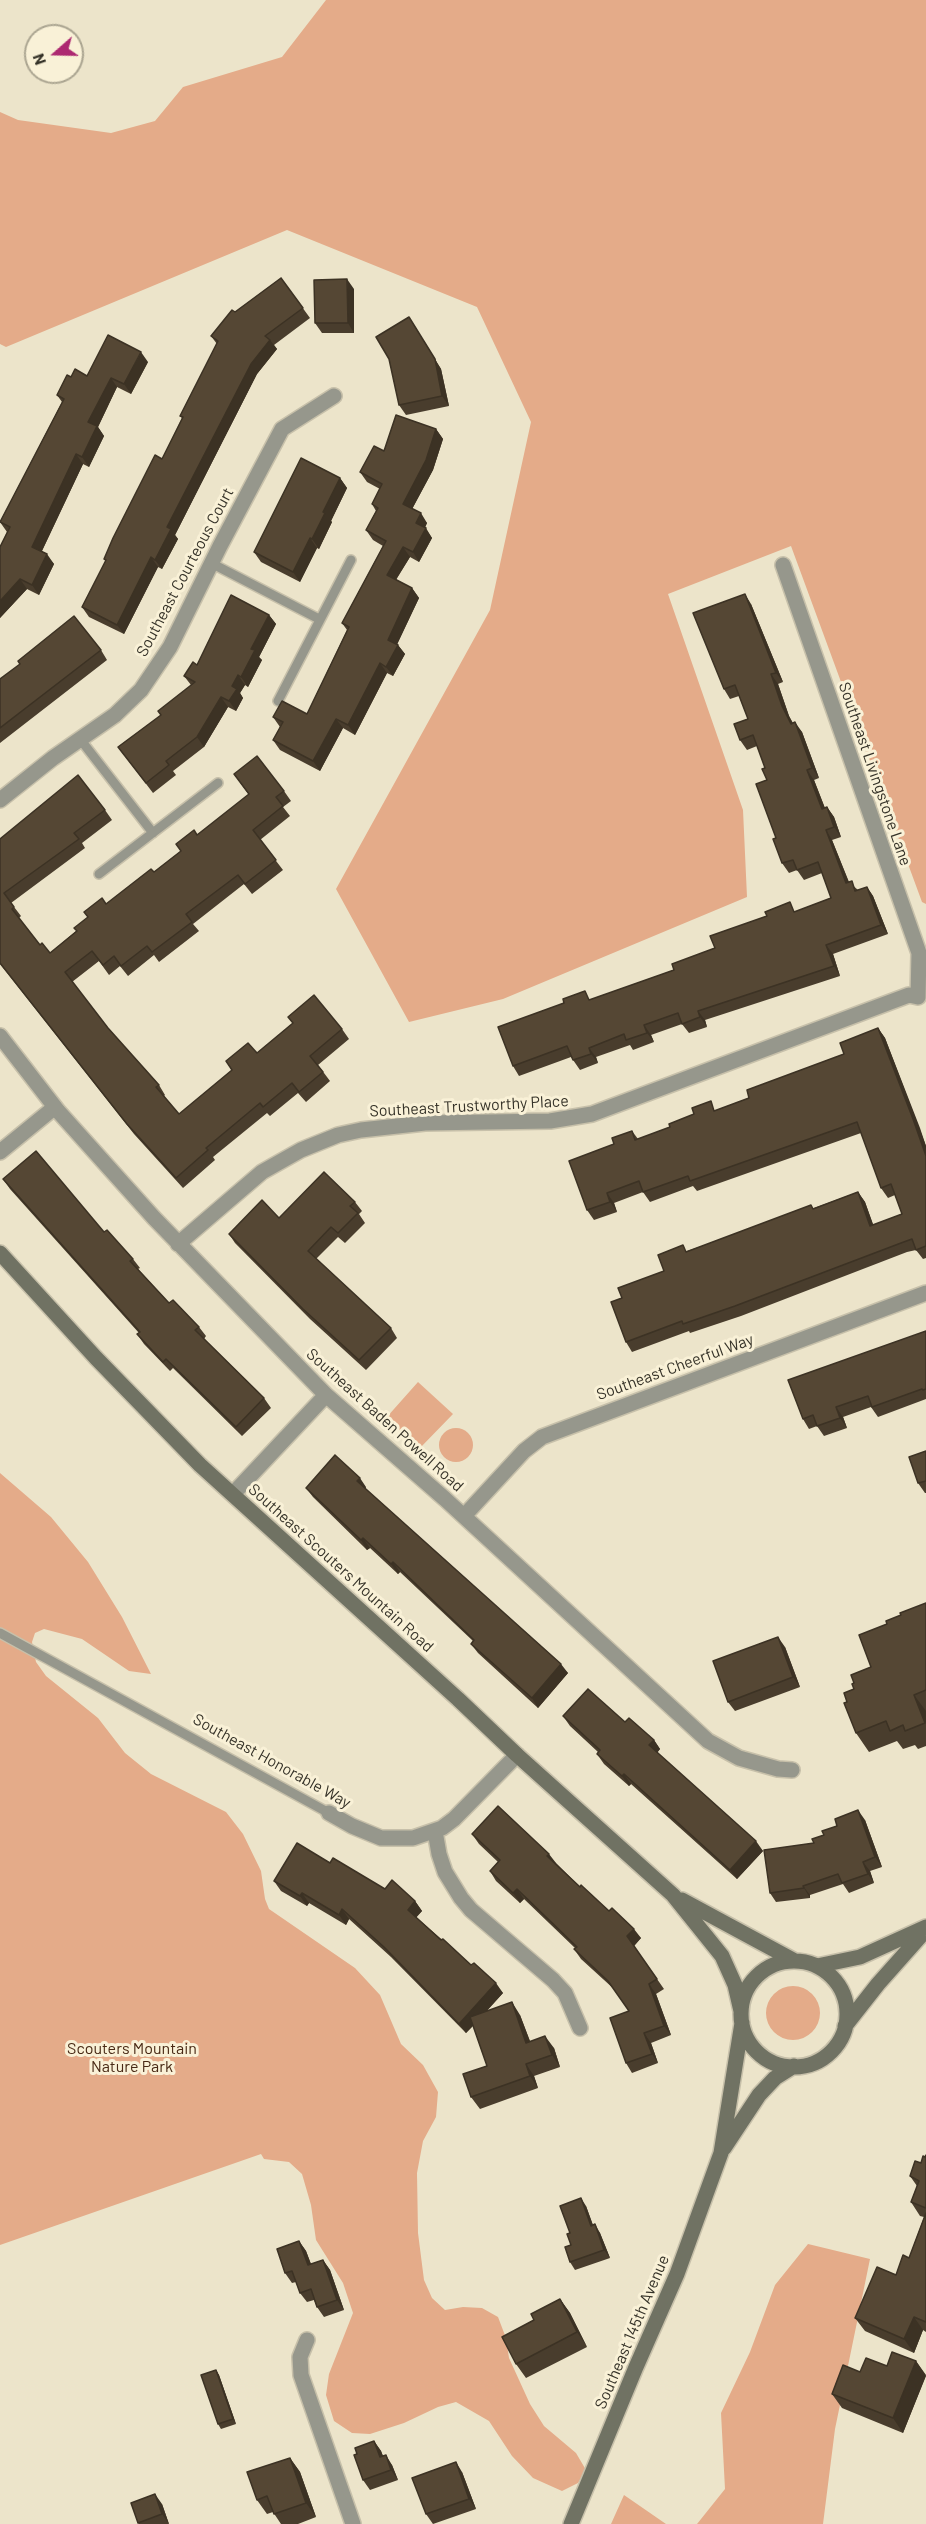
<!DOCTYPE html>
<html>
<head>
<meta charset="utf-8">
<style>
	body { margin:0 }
	#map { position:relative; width:926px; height:2524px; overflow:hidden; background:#ece4ca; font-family:Barlow,sans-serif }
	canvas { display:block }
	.north { position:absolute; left:24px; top:24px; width:60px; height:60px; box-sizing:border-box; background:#f9f1d7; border:2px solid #aba591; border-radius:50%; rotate:250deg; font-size:16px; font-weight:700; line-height:24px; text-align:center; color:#353228 }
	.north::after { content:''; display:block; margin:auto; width:21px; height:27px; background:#ad2971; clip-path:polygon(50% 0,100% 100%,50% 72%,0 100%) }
</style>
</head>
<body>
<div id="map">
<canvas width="926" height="2524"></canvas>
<div class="north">N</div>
</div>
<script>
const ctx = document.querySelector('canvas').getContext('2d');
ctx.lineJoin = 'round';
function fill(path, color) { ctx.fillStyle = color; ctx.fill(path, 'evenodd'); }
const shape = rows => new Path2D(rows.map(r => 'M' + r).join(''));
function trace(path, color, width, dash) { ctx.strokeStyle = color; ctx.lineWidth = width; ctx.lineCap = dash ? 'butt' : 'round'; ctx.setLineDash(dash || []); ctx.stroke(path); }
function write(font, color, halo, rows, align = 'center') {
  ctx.font = font + ' Barlow,sans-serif'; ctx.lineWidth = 6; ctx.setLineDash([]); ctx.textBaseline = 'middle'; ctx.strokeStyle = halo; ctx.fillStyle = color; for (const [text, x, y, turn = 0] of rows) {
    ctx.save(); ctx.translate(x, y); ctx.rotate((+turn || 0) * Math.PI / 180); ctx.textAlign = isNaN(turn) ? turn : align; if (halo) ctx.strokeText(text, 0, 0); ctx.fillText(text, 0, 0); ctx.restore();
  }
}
fill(shape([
	[326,0,926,0,926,904,922,902,791,546,668,594,743,810,747,897,503,999,409,1022,336,889,490,610,531,422,477,307,287,230,6,347,0,344,0,112,18,120,111,133,155,121,183,87,282,57],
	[418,1382,453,1414,420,1448,386,1418],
	'439 1445a17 17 0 1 1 34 0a17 17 0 1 1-34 0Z',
	[0,1473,51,1517,88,1562,122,1617,151,1674,129,1671,82,1639,44,1629,35,1633,32,1642,36,1662,46,1676,98,1718,125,1753,151,1774,226,1812,243,1834,261,1871,265,1899,269,1909,355,1968,380,1995,401,2044,423,2065,438,2092,436,2117,423,2141,417,2173,418,2233,424,2280,432,2298,445,2310,463,2307,482,2308,498,2317,506,2338,509,2358,530,2404,544,2426,576,2453,586,2470,578,2483,562,2491,533,2478,512,2456,489,2421,456,2402,438,2407,404,2423,370,2434,352,2433,334,2421,326,2395,329,2374,353,2313,343,2283,316,2240,311,2205,302,2174,289,2162,264,2159,261,2154,0,2245],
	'766 2013a27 27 0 1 1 54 0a27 27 0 1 1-54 0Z',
	[808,2244,870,2259,835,2429,823,2524,697,2524,725,2489,721,2413,750,2352,775,2285],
	[624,2495,666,2524,611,2524]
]), '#e4ab89');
const lane = shape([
	[211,563,319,619],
	[278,701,351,560],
	[80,739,153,833],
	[99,874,218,783],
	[0,1633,329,1813]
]);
const street = shape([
	[783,565,919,953,918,997],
	[0,800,53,758,115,715,141,690,170,647,220,546,282,429,334,396],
	[0,1036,58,1111,154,1218,326,1395,445,1499,708,1741,739,1758,778,1769,792,1770],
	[0,1152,55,1107],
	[178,1244,262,1172,301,1150,338,1135,361,1130,425,1123,550,1121,592,1114,909,995,918,997],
	[233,1494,326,1395],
	[464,1516,524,1451,542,1437,926,1293],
	[329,1813,352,1826,381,1838,413,1838,442,1828,454,1819,517,1755],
	[435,1831,439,1854,445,1872,461,1898,471,1910,553,1980,565,1993,580,2028],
	[307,2340,300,2357,301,2375,353,2524]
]);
const secondary = shape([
	[0,1253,96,1358,200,1465,458,1699,517,1755,673,1895,722,1956,735,1985,741,2011],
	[682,1900,795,1961],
	'741 2014a53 53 0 1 1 106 0a53 53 0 1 1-106 0Z',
	[817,1966,860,1957,926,1927],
	[845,2026,878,1984,926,1930],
	[724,2148,759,2095,775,2078,794,2066],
	[571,2524,636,2367,677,2274,721,2153,742,2023]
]);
trace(lane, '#c7c0aa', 12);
trace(street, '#c7c0aa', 18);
trace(secondary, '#c7c0aa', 18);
trace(lane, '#96978c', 9);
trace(street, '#96978c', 15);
trace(secondary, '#707263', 15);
fill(shape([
	[281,278,310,318,274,345,277,349,257,374,175,535,178,539,162,569,158,567,124,634,89,617,82,607,106,561,104,559,162,459,182,418,180,416,217,344,211,336,235,312],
	[354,289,354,333,322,333,315,323],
	[409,317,441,369,449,406,406,415,399,405],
	[148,362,131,394,117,387,98,427,104,436,89,467,83,464,42,551,54,564,39,595,27,589,0,618,0,547,7,532,0,522,62,402,57,395,71,377,87,376],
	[436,429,443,439,433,470,412,509,427,523,425,528,432,538,419,562,410,557,396,580,412,588,419,598,397,644,405,654,393,676,387,673,355,735,343,728,320,771,280,750,273,740,280,727,273,717,307,714,347,630,342,623,383,546,373,540,366,530,376,511,372,504,380,489,367,482,360,472,384,451],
	[340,478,347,488,331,521,332,522,319,549,317,548,300,582,261,562,254,552],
	[751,604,783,682,778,684,789,716,793,723,802,732,819,778,814,780,825,808,827,807,834,817,841,837,832,840,849,882,858,890,867,887,873,896,888,934,833,954,840,976,705,1020,707,1027,689,1033,682,1024,651,1035,654,1042,633,1050,630,1045,596,1057,598,1063,580,1070,571,1057,519,1076,513,1066,592,999,674,970,715,948,797,911,831,898,822,873,804,880,797,870,789,873,782,863,776,838,765,768,757,746,747,750,740,740,748,719,739,696,730,699,724,689],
	[269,615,276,624,259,657,262,660,248,687,245,685,240,693,243,698,236,711,228,707,204,747,173,771,176,775,153,793,118,747,161,715,191,685,184,676,197,665],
	[101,650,107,660,0,743,0,679],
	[234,774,284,791,291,801,283,807,290,816,260,840,283,870,252,894,244,884,193,924,199,931,159,962,154,955,128,976,120,966,109,975,99,961,72,982,108,1028,159,1085,165,1095,164,1096,179,1114,232,1070,226,1061,257,1053,293,1023,288,1017,342,1029,349,1039,318,1065,330,1081,306,1102,298,1093,270,1116,267,1113,213,1157,215,1160,183,1188,134,1134,0,964,0,839,105,810,112,820,82,843,85,848,11,903,21,916,19,918,40,945,50,953,76,931,106,904,154,872,181,851,176,844,197,835,249,795],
	[878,1028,885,1038,926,1146,926,1258,923,1259,916,1250,907,1252,741,1316,690,1333,689,1331,632,1352,626,1342,622,1298,664,1271,687,1251,814,1208,858,1192,865,1202,873,1225,902,1214,895,1195,888,1198,881,1188,861,1133,697,1191,693,1186,650,1202,643,1192,614,1203,617,1212,594,1220,587,1210,614,1144,632,1131,638,1139,749,1098,844,1054],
	[3,1179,104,1232,133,1259,140,1268,138,1269,169,1303,199,1327,206,1336,204,1339,264,1398,271,1408,242,1436,173,1368,170,1371,144,1344,137,1334,139,1333,10,1189],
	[355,1202,362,1211,359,1214,365,1223,345,1243,338,1237,316,1259,391,1328,397,1338,366,1370,310,1319,235,1243,229,1234,279,1218],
	[926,1331,926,1399,878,1417,871,1407,843,1417,847,1428,824,1436,817,1426,809,1429,803,1419],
	[926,1451,926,1493,925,1493,918,1483],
	[366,1487,365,1489,568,1673,538,1708,478,1653,471,1644,473,1641,400,1572,398,1574,370,1548,367,1550,313,1497,306,1488],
	[926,1603,926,1746,918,1749,915,1745,903,1749,897,1741,869,1752,856,1733,847,1702,854,1689,871,1667,887,1624,901,1615],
	[785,1647,800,1687,735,1711,728,1702],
	[563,1716,625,1722,654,1740,660,1749,657,1753,763,1851,737,1879,631,1784,629,1786,604,1764,597,1754,598,1752,570,1726],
	[865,1820,882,1867,870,1871,874,1883,849,1893,843,1884,810,1895,810,1898,776,1902,770,1893,814,1843],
	[472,1834,556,1863,580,1887,641,1938,634,1946,664,1989,656,1994,671,2035,651,2043,658,2063,632,2073,626,2063,629,2011,615,1990,581,1959,574,1949,575,1948,524,1899,520,1903,496,1881,490,1871,498,1862,479,1844],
	[330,1863,385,1889,415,1901,422,1911,416,1917,503,1993,486,2012,520,2015,530,2041,554,2048,560,2067,534,2076,538,2088,480,2109,471,2097,487,2066,473,2026,466,2033,391,1957,349,1919,346,1925,309,1903,307,1906,281,1891,274,1881],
	[926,2155,926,2332,923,2330,914,2353,865,2331,855,2318,896,2275,909,2258,924,2217,920,2216,911,2202,917,2186,910,2176],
	[586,2206,593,2225,600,2233,610,2258,575,2270,570,2262,571,2245,570,2233],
	[299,2241,306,2251,311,2264,323,2260,330,2270,344,2310,324,2317,317,2307,314,2300,307,2302,300,2293,296,2282,292,2283,285,2273],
	[560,2299,570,2313,587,2347,526,2378,516,2364,534,2320],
	[916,2361,926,2375,903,2433,842,2408,832,2394,860,2372,887,2366],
	[216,2370,219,2375,236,2424,221,2429,218,2424],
	[374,2441,381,2451,383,2456,392,2465,398,2480,370,2490,363,2480,357,2454],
	[290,2458,300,2472,316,2517,298,2524,281,2524,273,2512,267,2514,257,2500],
	[462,2472,476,2509,433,2524,426,2514],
	[162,2504,169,2524,139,2524,138,2523]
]), '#493d2d');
fill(shape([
	[347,279,354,289,354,333,348,323],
	[409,317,441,369,449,406,442,396],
	[270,340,277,349,257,374,175,535,178,539,162,569,155,560,167,527,251,364],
	[141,352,148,362,131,394,124,384],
	[111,378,117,387,98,427,104,436,89,467,82,457,88,422],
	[436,429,443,439,433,470,410,513,403,504],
	[76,454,83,464,39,557,32,547],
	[340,478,347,488,331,521,332,522,319,549,312,539,323,512],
	[421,513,427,523,422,532,416,523],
	[426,528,432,538,419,562,413,552],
	[310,538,317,548,300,582,293,572],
	[403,547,410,557,393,584,387,575],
	[47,554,54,564,39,595,32,585],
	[151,557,158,567,124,634,117,625],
	[20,579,27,589,0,618,0,601],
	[412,588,419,598,395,649,388,640],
	[745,594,751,604,783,682,776,673],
	[269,615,276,624,259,657,262,660,248,687,241,677,251,649],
	[398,645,405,654,393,676,386,667],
	[380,663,387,673,355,735,348,725],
	[771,674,778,684,789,716,798,734,791,724,782,706],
	[238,675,245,685,240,693,243,698,236,711,229,701,232,686],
	[221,697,228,707,204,747,197,737],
	[336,719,343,728,320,771,313,761],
	[795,722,802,732,819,778,812,768],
	[807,770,814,780,829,819,822,809],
	[827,807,834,817,841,837,834,827],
	[826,830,832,840,853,893,846,883],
	[867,887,873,896,888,934,881,925],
	[826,945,833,954,840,976,834,966],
	[698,1011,705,1020,707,1027,700,1017],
	[644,1025,651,1035,654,1042,647,1033],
	[878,1028,885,1038,920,1128,926,1146,926,1156],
	[589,1048,596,1057,598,1063,591,1054],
	[858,1192,865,1202,877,1235,870,1226],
	[607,1193,614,1203,617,1212,610,1202],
	[836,1407,843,1417,847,1428,840,1418],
	[360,1478,366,1487,364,1491,357,1481],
	[363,1538,370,1548,367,1550,361,1540],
	[393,1562,400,1572,398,1574,391,1564],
	[778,1637,785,1647,800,1687,793,1677],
	[561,1664,568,1673,538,1708,532,1698],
	[914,1695,926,1711,926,1724],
	[654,1740,660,1749,655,1755,649,1745],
	[624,1774,631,1784,629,1786,622,1776],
	[858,1810,865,1820,882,1867,875,1857],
	[756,1841,763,1851,737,1879,730,1870],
	[549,1854,556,1863,554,1866,547,1856],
	[863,1862,870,1871,874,1883,868,1874],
	[803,1886,810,1895,810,1898,804,1888],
	[517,1889,524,1899,520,1903,513,1893],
	[302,1893,309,1903,307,1906,300,1896],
	[415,1901,422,1911,415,1919,408,1910],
	[342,1909,349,1919,346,1925,339,1915],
	[634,1929,641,1938,634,1946,627,1936],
	[496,1983,503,1993,466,2033,459,2024],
	[649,1984,656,1994,671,2035,664,2026],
	[512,2002,520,2015,535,2055,526,2043],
	[644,2033,651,2043,658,2063,652,2054],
	[545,2036,554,2048,560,2067,552,2055],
	[526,2064,534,2076,538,2088,530,2076],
	[581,2198,586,2206,596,2234,591,2226],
	[595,2224,600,2233,610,2258,604,2250],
	[299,2241,306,2251,315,2275,308,2265],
	[323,2260,330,2270,344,2310,337,2300],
	[560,2299,570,2313,587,2347,577,2332],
	[914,2317,923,2330,914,2353,904,2339],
	[916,2361,926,2376,903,2433,893,2418],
	[216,2370,219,2375,236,2424,233,2419],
	[374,2441,381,2451,387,2467,380,2457],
	[386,2455,392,2465,398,2480,391,2470],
	[290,2458,300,2472,316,2517,306,2503],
	[456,2462,462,2472,476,2509,469,2499],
	[155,2494,162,2504,169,2524,162,2514]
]), '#3c3224');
const building = shape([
	[281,278,303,308,265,336,270,340,251,364,167,527,171,529,155,560,151,557,117,625,82,607,106,560,104,559,113,538,155,455,162,459,183,417,180,416,218,341,211,336,232,310,235,312,281,278],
	[347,279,348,323,315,323,314,280,347,279],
	[409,317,435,359,442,396,399,405,389,359,376,337,409,317],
	[108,335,141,352,124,384,111,378,88,422,97,426,82,457,76,454,32,547,47,554,32,585,20,579,0,601,0,547,10,527,0,522,64,399,57,395,67,375,71,377,75,369,87,376,108,335],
	[396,415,436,429,426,460,403,504,421,513,416,523,426,528,413,552,403,547,387,575,412,588,388,640,398,645,386,667,380,663,348,725,336,719,313,761,273,740,283,722,273,717,282,701,307,714,349,627,342,623,386,541,366,530,378,508,372,504,382,484,360,472,374,446,384,451,396,415],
	[301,458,340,478,323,512,325,513,312,539,310,538,293,572,254,552,301,458],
	[745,594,776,673,771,674,782,706,791,724,795,722,812,768,807,770,822,809,827,807,834,827,826,830,846,883,852,881,855,891,867,887,881,925,826,945,834,966,698,1011,700,1017,682,1024,678,1013,644,1025,647,1033,626,1040,624,1034,589,1048,591,1054,573,1060,567,1046,513,1066,498,1027,564,1003,563,999,585,991,589,1000,674,970,672,964,715,948,710,936,767,916,765,912,790,902,794,912,831,898,818,862,797,870,793,860,782,863,773,839,776,838,756,784,767,780,762,769,765,768,753,735,740,740,734,724,748,719,735,685,724,689,693,613,745,594],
	[231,595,269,615,251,649,255,650,241,677,238,675,232,686,237,689,229,701,221,697,197,737,166,761,169,765,146,783,118,747,161,715,158,711,195,682,184,676,193,662,197,665,231,595],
	[74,616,101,650,0,728,0,679,20,664,18,661,74,616],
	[257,756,284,791,276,797,283,806,253,830,276,860,245,884,238,875,186,914,192,922,152,952,147,946,121,966,114,956,103,965,92,951,65,972,108,1028,159,1085,156,1087,179,1114,232,1070,226,1061,248,1043,257,1053,293,1023,288,1017,314,995,342,1029,310,1056,323,1072,299,1092,292,1083,263,1107,260,1103,206,1148,208,1150,176,1178,127,1124,0,963,0,839,78,775,105,810,74,833,79,839,4,893,14,907,12,909,40,945,42,943,50,953,77,931,74,928,88,917,84,912,102,898,106,904,151,869,154,872,181,851,176,844,194,830,197,835,249,794,234,774,257,756],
	[878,1028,913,1119,926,1156,926,1246,916,1250,912,1239,901,1243,735,1306,683,1324,682,1321,626,1342,611,1302,622,1298,618,1288,664,1271,658,1255,683,1245,686,1252,811,1205,813,1209,858,1192,870,1226,902,1214,891,1184,881,1188,857,1122,690,1181,688,1176,643,1192,639,1181,607,1193,610,1202,587,1210,569,1161,614,1144,612,1138,632,1131,635,1140,670,1127,669,1124,694,1114,692,1108,711,1101,714,1111,749,1098,747,1090,844,1054,840,1043,878,1028],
	[36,1151,104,1232,107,1230,133,1259,130,1261,169,1303,173,1300,199,1327,195,1330,264,1398,236,1427,166,1359,163,1362,137,1334,140,1332,3,1179,36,1151],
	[324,1172,355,1202,350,1206,358,1213,338,1233,331,1227,308,1251,391,1328,359,1360,303,1309,229,1234,262,1200,279,1218,324,1172],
	[926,1331,926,1389,923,1390,922,1389,872,1407,868,1396,836,1407,840,1418,817,1426,813,1415,803,1419,788,1380,926,1331],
	[926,1451,926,1481,918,1483,909,1457,926,1451],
	[335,1455,360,1478,357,1481,561,1664,532,1698,471,1644,474,1640,393,1562,391,1564,363,1538,361,1540,306,1488,335,1455],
	[926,1603,926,1690,914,1695,925,1723,905,1731,903,1725,890,1731,886,1721,856,1733,844,1703,847,1702,844,1693,854,1689,852,1684,854,1683,851,1675,871,1667,859,1635,887,1624,886,1621,901,1615,900,1613,926,1603],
	[778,1637,793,1677,728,1702,713,1661,778,1637],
	[588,1689,625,1722,629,1718,654,1740,649,1745,756,1841,730,1870,624,1774,622,1776,597,1754,600,1750,563,1716,588,1689],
	[498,1806,549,1854,547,1856,580,1887,581,1885,609,1911,612,1908,634,1929,627,1936,657,1979,649,1984,664,2026,644,2033,652,2054,626,2063,610,2018,629,2011,608,1981,574,1949,577,1947,517,1889,513,1893,490,1871,500,1860,472,1834,498,1806],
	[858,1810,875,1857,863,1862,868,1874,842,1883,838,1874,803,1886,804,1888,770,1893,764,1850,814,1843,812,1839,824,1835,822,1831,837,1826,835,1819,858,1810],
	[297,1843,330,1863,333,1858,385,1889,392,1880,415,1901,408,1910,441,1940,443,1939,471,1965,474,1963,496,1983,459,2024,384,1947,342,1909,339,1915,302,1893,300,1896,274,1881,297,1843],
	[512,2002,526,2043,545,2036,552,2055,526,2064,530,2076,471,2097,463,2074,487,2066,470,2017,512,2002],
	[926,2155,926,2208,911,2202,919,2181,910,2176,915,2161,921,2163,923,2156,925,2157,926,2155],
	[581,2198,591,2226,595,2224,604,2250,570,2262,565,2247,571,2245,567,2234,570,2233,560,2206,581,2198],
	[926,2213,926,2322,914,2317,904,2339,855,2318,877,2267,896,2275,903,2255,909,2258,926,2213],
	[299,2241,308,2265,323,2260,337,2300,317,2307,311,2289,300,2293,292,2271,285,2273,277,2249,299,2241],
	[560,2299,577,2332,516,2364,502,2337,534,2320,531,2314,560,2299],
	[892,2352,916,2361,893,2418,832,2394,843,2365,860,2372,866,2358,887,2366,892,2352],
	[216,2370,233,2419,218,2424,201,2375,216,2370],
	[374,2441,380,2457,386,2455,391,2470,363,2480,354,2455,357,2454,355,2448,374,2441],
	[290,2458,306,2503,274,2514,267,2496,257,2500,247,2472,290,2458],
	[456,2462,469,2499,426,2514,412,2478,456,2462],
	[155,2494,162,2514,138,2523,131,2503,155,2494]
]);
fill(building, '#554734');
trace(building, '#3c3224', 1.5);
write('16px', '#353228', '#f9f1d7', [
	["Southeast Courteous Court",185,572,-62],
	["Southeast Livingstone Lane",875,774,71],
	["Southeast Trustworthy Place",469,1106,-3],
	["Southeast Cheerful Way",675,1367,-20],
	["Southeast Baden Powell Road",385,1420,42],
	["Southeast Scouters Mountain Road",341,1568,42],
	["Southeast Honorable Way",272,1761,29],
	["Southeast 145th Avenue",632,2332,-67]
]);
write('16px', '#472814', '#f9f1d7', [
	["Scouters Mountain",132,2049],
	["Nature Park",132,2067]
]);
</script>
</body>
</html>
